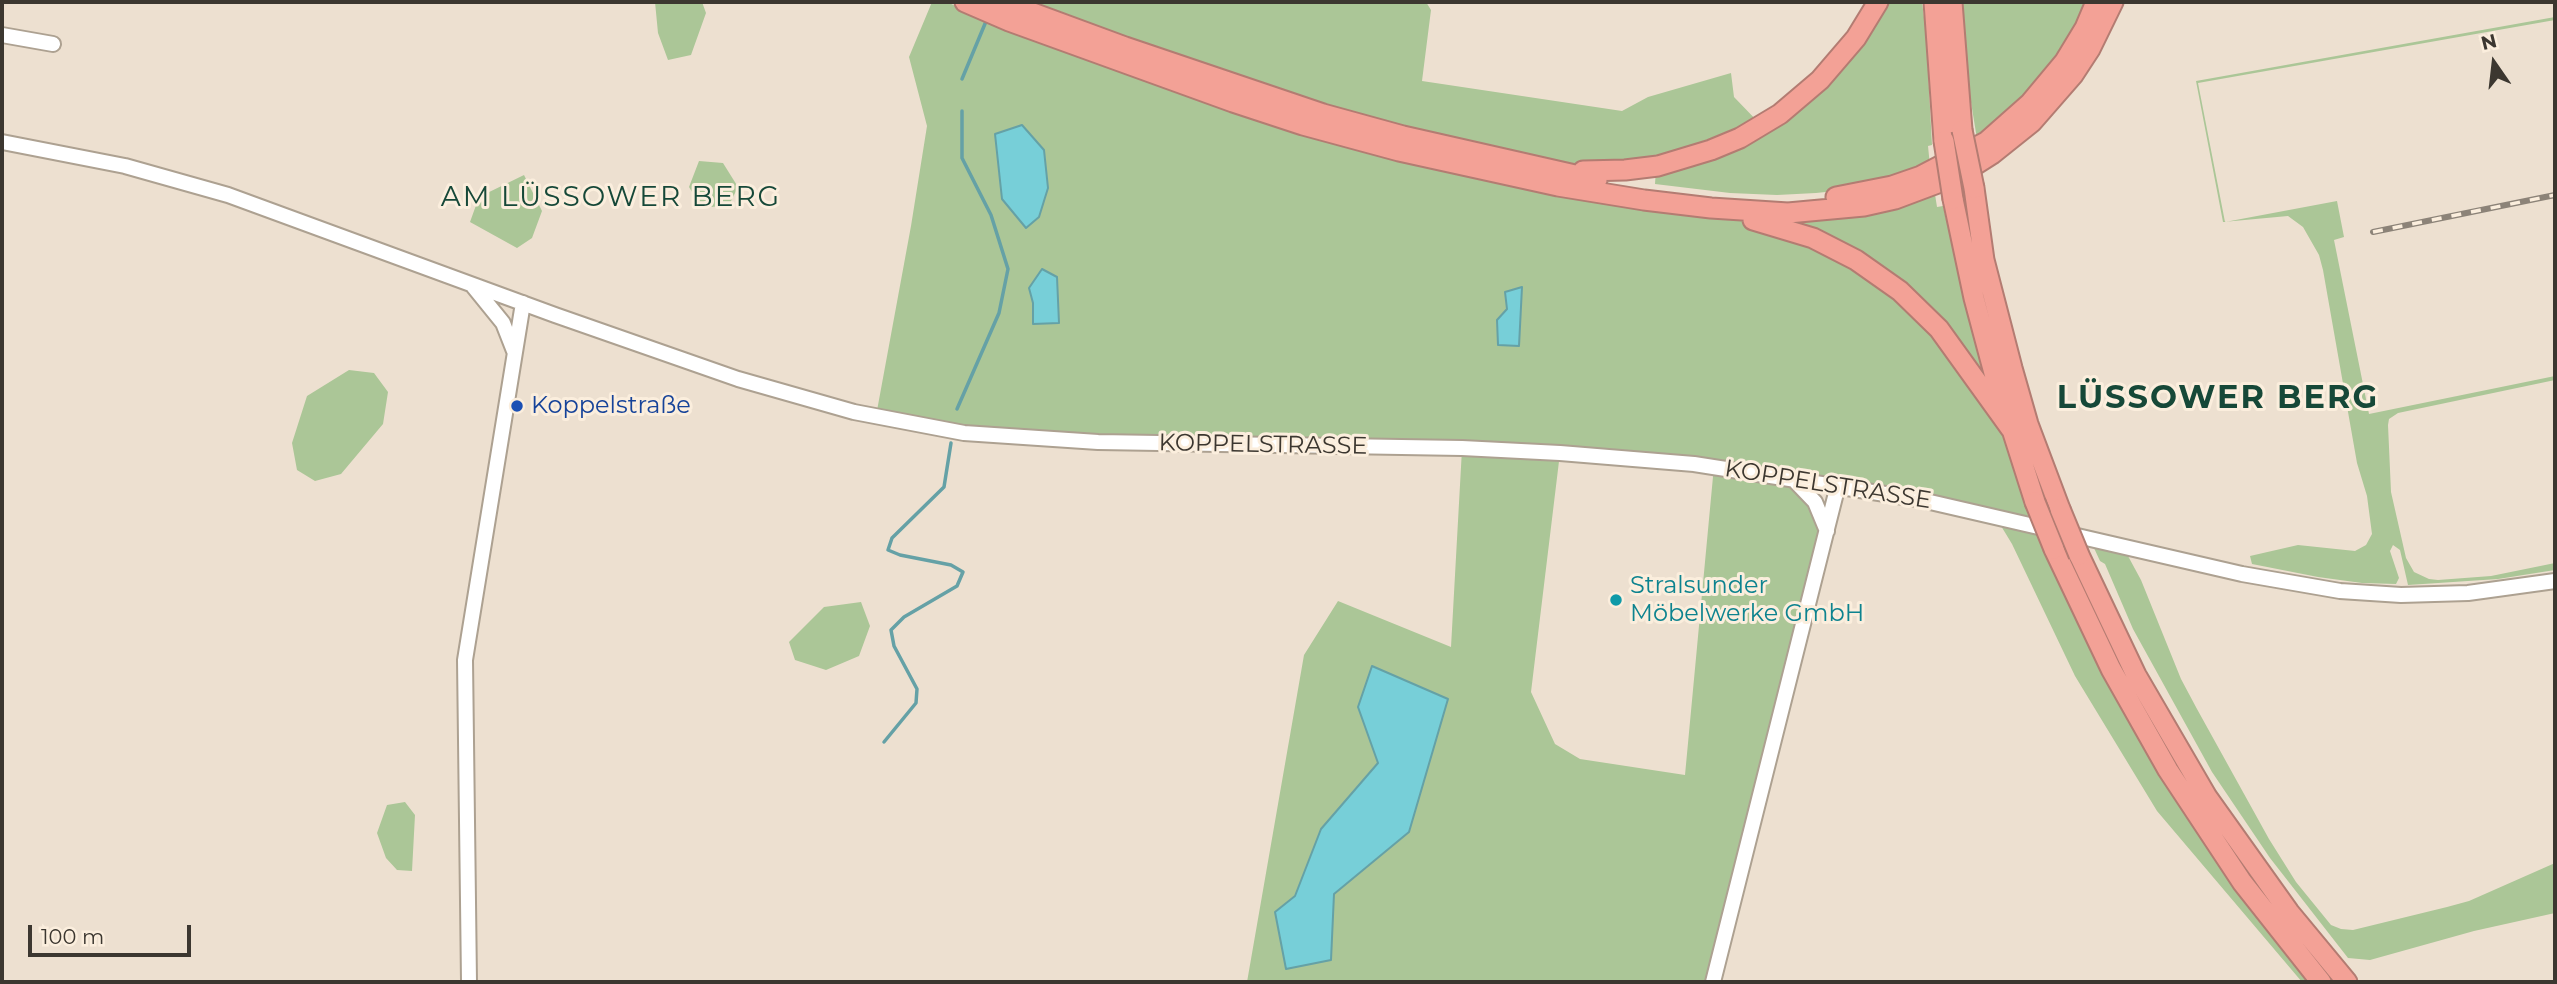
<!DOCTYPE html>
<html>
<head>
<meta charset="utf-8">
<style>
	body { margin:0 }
	#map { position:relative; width:2557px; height:984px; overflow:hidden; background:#ede0d0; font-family:Montserrat,sans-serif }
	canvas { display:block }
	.frame { position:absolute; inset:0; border:4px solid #3c3730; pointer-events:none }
	.north { position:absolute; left:2459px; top:28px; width:70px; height:70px; -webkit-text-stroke:5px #fbeedd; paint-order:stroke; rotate:346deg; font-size:19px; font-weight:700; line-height:28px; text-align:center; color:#3c3730 }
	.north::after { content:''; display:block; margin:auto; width:24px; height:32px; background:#3c3730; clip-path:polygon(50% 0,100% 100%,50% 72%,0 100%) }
	.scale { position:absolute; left:28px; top:925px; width:163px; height:32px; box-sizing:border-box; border:4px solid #3c3730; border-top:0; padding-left:9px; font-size:21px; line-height:24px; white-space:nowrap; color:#3c3730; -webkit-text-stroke:5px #fbeedd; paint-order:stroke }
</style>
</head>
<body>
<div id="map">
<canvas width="2557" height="984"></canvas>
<div class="frame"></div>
<div class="north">N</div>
<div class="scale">100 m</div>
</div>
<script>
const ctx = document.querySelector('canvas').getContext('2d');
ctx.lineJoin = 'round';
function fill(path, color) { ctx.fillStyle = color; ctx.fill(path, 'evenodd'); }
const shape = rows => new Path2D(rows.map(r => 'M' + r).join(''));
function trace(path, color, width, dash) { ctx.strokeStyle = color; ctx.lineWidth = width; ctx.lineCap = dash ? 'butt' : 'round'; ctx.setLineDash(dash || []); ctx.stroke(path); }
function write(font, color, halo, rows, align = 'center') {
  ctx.font = font + ' Montserrat,sans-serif'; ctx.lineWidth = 6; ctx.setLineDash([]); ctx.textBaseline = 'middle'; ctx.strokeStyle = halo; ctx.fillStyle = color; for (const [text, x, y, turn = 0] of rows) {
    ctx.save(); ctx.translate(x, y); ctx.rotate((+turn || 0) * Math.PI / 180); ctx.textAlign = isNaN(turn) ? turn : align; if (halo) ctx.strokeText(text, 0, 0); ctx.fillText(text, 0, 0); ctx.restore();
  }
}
fill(shape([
	[655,2,702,2,706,13,691,55,668,60,658,33],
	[932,2,947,2,962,9,961,12,997,27,1009,21,1157,76,1760,222,1900,291,2011,429,2133,709,2321,982,2302,982,2157,811,2075,676,2012,544,1995,516,1794,478,1827,531,1713,982,1247,982,1304,655,1338,601,1451,647,1462,449,1098,442,876,416,911,226,927,126,909,57],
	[1560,453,1714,466,1685,775,1580,759,1555,744,1531,692],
	[1358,707,1409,832,1333,894,1331,959,1286,969,1275,912,1295,896,1321,829,1378,763],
	[1024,2,1426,2,1431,10,1422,81,1622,111,1648,97,1731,73,1734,97,1761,125,1711,150,1560,171,1403,136],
	[1883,2,1922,2,1926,32,1932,145,1928,146,1930,166,1854,189,1816,193,1777,195,1730,193,1655,184,1656,169,1775,121],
	[1963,2,2092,2,2044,80,1977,139,1969,90],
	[2555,17,2555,20,2198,83,2225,222,2337,201,2344,237,2334,240,2369,414,2555,376,2555,380,2398,413,2389,419,2388,425,2391,492,2406,558,2414,572,2429,579,2438,580,2491,576,2555,563,2555,570,2498,579,2408,585,2400,550,2393,545,2390,551,2399,578,2396,584,2362,583,2318,577,2252,564,2250,556,2298,545,2355,551,2366,545,2372,534,2367,496,2357,463,2323,270,2319,255,2303,227,2288,216,2223,222,2196,81],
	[699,161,723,163,738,187,729,205,702,208,689,187],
	[524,175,542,211,532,238,517,248,470,222,479,197],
	[1934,188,1937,207,1943,206,1982,371,1978,372,1947,330,1776,215],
	[349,370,374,373,388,392,383,424,341,474,315,481,297,470,292,443,307,396],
	[2094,548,2128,556,2141,580,2181,679,2197,709,2269,839,2296,882,2331,925,2341,929,2353,930,2447,907,2469,901,2555,863,2555,913,2474,931,2370,960,2348,958,2270,858,2212,772,2133,629,2105,564,2100,561],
	[861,602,870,626,859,656,826,670,795,660,789,642,824,607],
	[405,802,415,815,412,871,397,870,386,858,377,833,387,805]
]), '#abc697');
const water = shape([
	[1022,125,1044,150,1048,188,1039,217,1026,228,1002,199,995,134,1022,125],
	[1042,269,1057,277,1059,323,1033,324,1033,303,1029,288,1042,269],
	[1522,287,1519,346,1498,345,1497,320,1507,309,1505,292,1522,287],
	[1372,666,1448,699,1409,832,1334,894,1331,960,1286,969,1275,912,1295,896,1321,829,1378,763,1358,707,1372,666]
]);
fill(water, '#77cfd8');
trace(water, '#65a1a6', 2);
trace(shape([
	[962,79,987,19],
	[957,409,999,313,1008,269,991,215,962,158,962,111],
	[884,742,916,703,917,689,894,646,891,630,904,617,957,586,963,572,951,565,900,555,888,550,892,538,944,487,951,443]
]), '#65a1a6', 3.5);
const minor = shape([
	[2,35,53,44],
	[2,142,125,166,228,195,555,315,738,379,854,412,964,433,1098,442,1462,448,1560,453,1694,464,1917,499,2242,574,2340,591,2401,595,2468,593,2555,581],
	[473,286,503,323,514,351],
	[1792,478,1815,502,1827,531],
	[469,982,465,660,523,303],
	[1713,982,1838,485]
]);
const highway = shape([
	[965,2,1009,21,1233,102,1303,125,1399,151,1558,186,1644,200,1711,208,1788,213,1864,206,1895,199,1959,175,1992,154,2032,122,2073,75,2090,49,2113,2],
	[1003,2,1125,47,1323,114,1403,136,1597,180],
	[1934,2,1944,141],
	[1952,2,1962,130],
	[1583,171,1625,170,1658,166,1711,150,1740,138,1780,114,1820,80,1856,38,1878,2],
	[1974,188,1984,260,2012,368,2028,424,2060,509],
	[1836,197,1892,186,1921,176,1986,142,2030,103,2065,61,2085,28,2096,2],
	[1953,199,1974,298,1994,373,2035,502],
	[1753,220,1813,238,1856,260,1900,291,1939,329,2011,429],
	[2054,549,2111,669,2168,770,2242,882,2321,982],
	[2079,555,2136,675,2207,797,2289,912,2347,982]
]);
trace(minor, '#ada191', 18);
trace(highway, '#b37c72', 23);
trace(minor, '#fff', 14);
trace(highway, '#f3a196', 19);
const rail = shape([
	[2373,232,2555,195]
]);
trace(rail, '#8c8378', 6);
trace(rail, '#fbeedd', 3.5, [10]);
const highwayBridge = shape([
	[1962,130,1974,188],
	[1944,141,1953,199],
	[2035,502,2054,549],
	[2060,509,2079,555]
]);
trace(highwayBridge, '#b37c72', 23, []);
trace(highwayBridge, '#f3a196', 19);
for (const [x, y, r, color] of [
	[517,406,7,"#1a4fb4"],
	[1616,600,7,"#0f9aa8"]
]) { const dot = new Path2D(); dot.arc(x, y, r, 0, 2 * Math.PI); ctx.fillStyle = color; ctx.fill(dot); trace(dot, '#fbeedd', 2.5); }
write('24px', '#164399', '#fbeedd', [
	["Koppelstraße",531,406]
], 'left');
write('24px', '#3c3730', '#fbeedd', [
	["KOPPELSTRASSE",1263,445,1],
	["KOPPELSTRASSE",1828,485,9]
]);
write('24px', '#0d838f', '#fbeedd', [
	["Stralsunder",1630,586],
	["Möbelwerke GmbH",1630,614]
], 'left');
ctx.letterSpacing = '2px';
write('28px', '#164838', '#fbeedd', [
	["AM LÜSSOWER BERG",611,198]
]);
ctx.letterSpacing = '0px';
ctx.letterSpacing = '2px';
write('bold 32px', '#164838', '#fbeedd', [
	["LÜSSOWER BERG",2218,399]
]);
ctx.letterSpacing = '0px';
</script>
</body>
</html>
